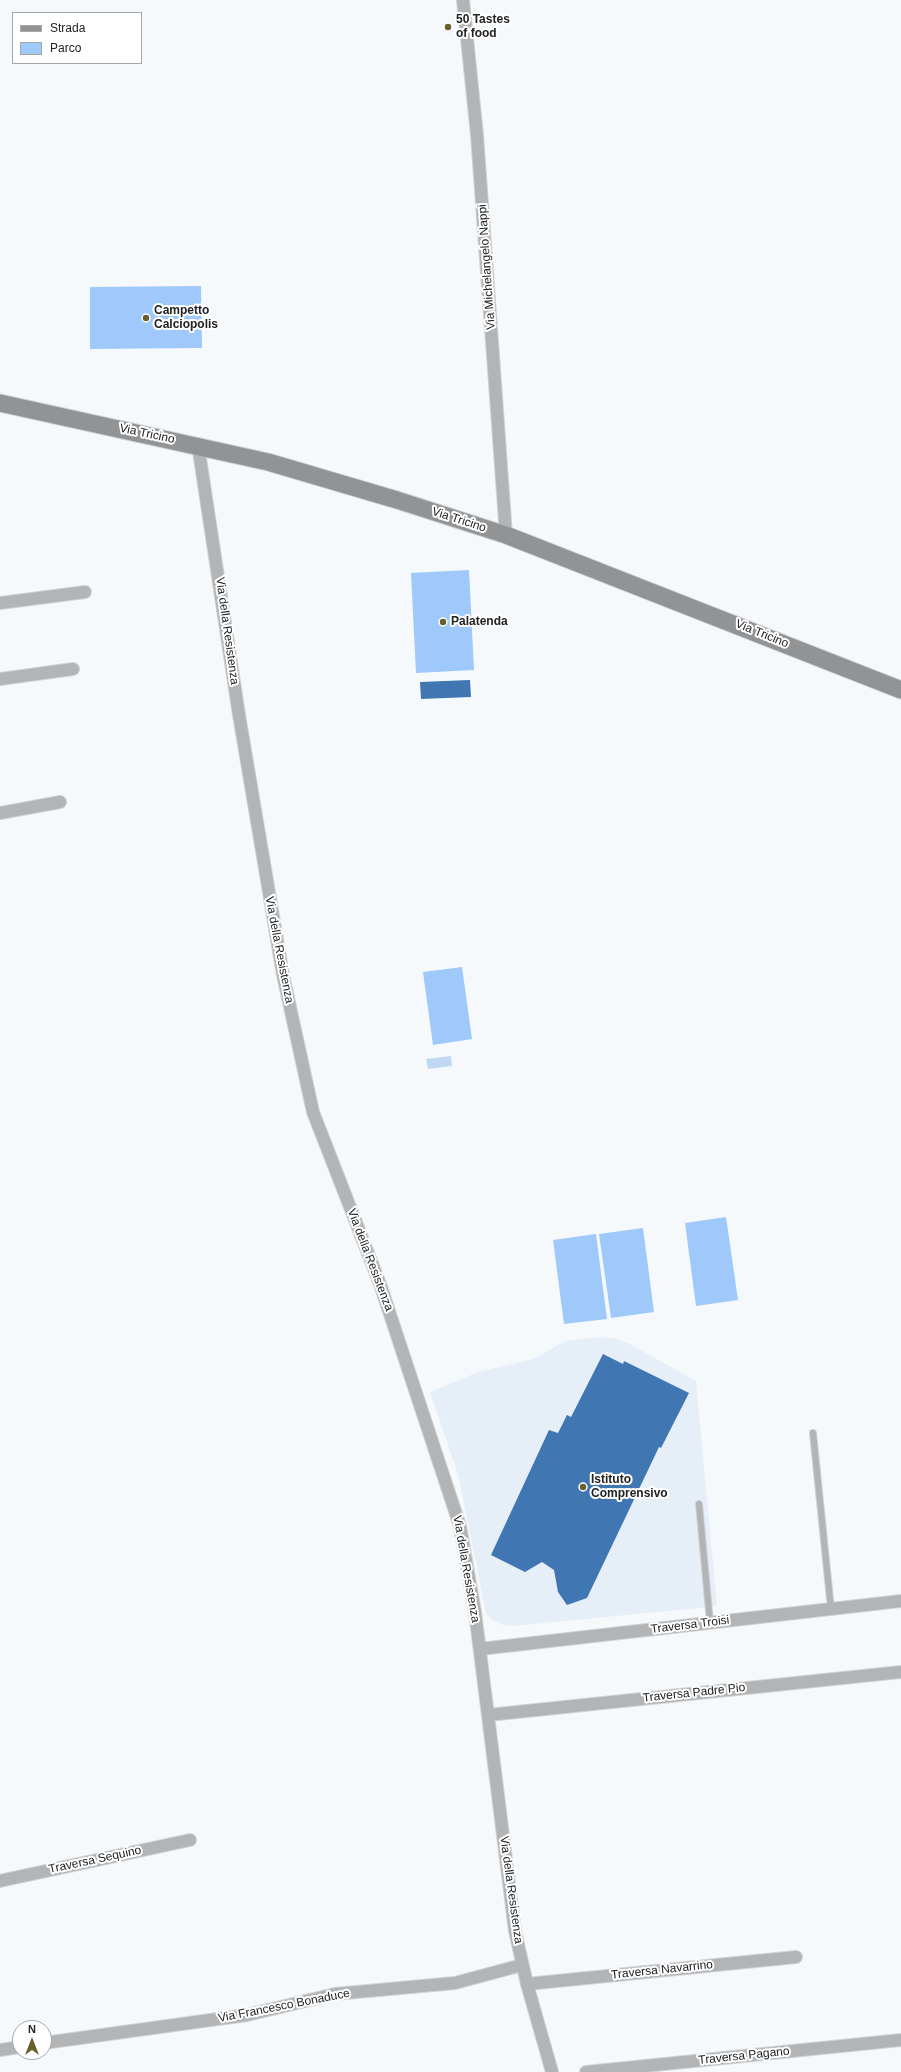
<!DOCTYPE html>
<html>
<head>
<meta charset="utf-8">
<style>
	body { margin:0 }
	#map { position:relative; width:901px; height:2072px; overflow:hidden; background:#f6f9fc; font-family:Arial,sans-serif }
	canvas { display:block }
	.legend { position:absolute; left:12px; top:12px; width:130px; height:52px; box-sizing:border-box; background:#fff; border:1px solid #a6a7a7; margin:0; padding:5px 7px; list-style:none; font-size:12px; color:#212223 }
	.legend li { display:flex; align-items:center; gap:8px; height:20px }
	.legend b { width:20px; border:1px solid #a6a7a7 }
	.north { position:absolute; left:12px; top:2020px; width:40px; height:40px; box-sizing:border-box; background:#fff; border:1px solid #a6a7a7; border-radius:50%; rotate:0deg; font-size:11px; font-weight:700; line-height:16px; text-align:center; color:#212223 }
	.north::after { content:''; display:block; margin:auto; width:14px; height:18px; background:#68612e; clip-path:polygon(50% 0,100% 100%,50% 72%,0 100%) }
</style>
</head>
<body>
<div id="map">
<canvas width="901" height="2072"></canvas>
<ul class="legend">
<li><b style="height:5px;background:#919395"></b>Strada</li>
<li><b style="height:11px;background:#9ec9fa"></b>Parco</li>
</ul>
<div class="north">N</div>
</div>
<script>
const ctx = document.querySelector('canvas').getContext('2d');
ctx.lineJoin = 'round';
function fill(path, color) { ctx.fillStyle = color; ctx.fill(path, 'evenodd'); }
const shape = rows => new Path2D(rows.map(r => 'M' + r).join(''));
function trace(path, color, width, dash) { ctx.strokeStyle = color; ctx.lineWidth = width; ctx.lineCap = dash ? 'butt' : 'round'; ctx.setLineDash(dash || []); ctx.stroke(path); }
function write(font, color, halo, rows, align = 'center') {
  ctx.font = font + ' Arial,sans-serif'; ctx.lineWidth = 4; ctx.setLineDash([]); ctx.textBaseline = 'middle'; ctx.strokeStyle = halo; ctx.fillStyle = color; for (const [text, x, y, turn = 0] of rows) {
    ctx.save(); ctx.translate(x, y); ctx.rotate((+turn || 0) * Math.PI / 180); ctx.textAlign = isNaN(turn) ? turn : align; if (halo) ctx.strokeText(text, 0, 0); ctx.fillText(text, 0, 0); ctx.restore();
  }
}
fill(shape([
	[600,1337,613,1338,628,1343,696,1381,717,1606,515,1626,503,1625,492,1620,486,1613,458,1474,430,1392,478,1372,534,1359,565,1341]
]), '#e6eef7');
fill(shape([
	[201,286,202,348,90,349,90,287],
	[469,570,474,670,416,673,411,573],
	[462,967,472,1039,433,1045,423,972],
	[726,1217,738,1300,696,1306,685,1223],
	[643,1228,654,1312,611,1318,599,1234],
	[596,1234,607,1319,564,1324,553,1240]
]), '#9ec9fa');
fill(shape([
	[451,1056,452,1066,428,1069,426,1059]
]), '#c1d8f2');
fill(shape([
	[470,680,471,697,421,699,420,682],
	[603,1354,623,1364,624,1361,689,1393,661,1448,659,1447,587,1598,567,1605,558,1592,554,1570,542,1562,525,1572,491,1555,549,1430,558,1433,567,1415,571,1417]
]), '#4077b2');
const lane = shape([
	[813,1433,831,1609],
	[699,1504,710,1622]
]);
const street = shape([
	[463,0,477,135,506,535],
	[198,445,239,715,283,975,313,1112,380,1284,460,1526,475,1612,515,1931,527,1984,552,2072],
	[0,603,85,592],
	[0,679,73,669],
	[0,813,60,802],
	[480,1649,901,1601],
	[488,1715,901,1672],
	[0,1881,190,1840],
	[527,1984,796,1957],
	[44,2043,247,2015,335,1994,455,1983,522,1965],
	[0,2050,20,2047],
	[586,2072,901,2040]
]);
const secondary = shape([
	[0,403,268,462,397,500,506,535,901,690]
]);
trace(lane, '#d0d2d5', 8);
trace(street, '#d0d2d5', 14);
trace(secondary, '#d0d2d5', 19);
trace(lane, '#b3b4b5', 6);
trace(street, '#b3b4b5', 12);
trace(secondary, '#919395', 17);
for (const [x, y, r, color] of [
	[448,27,4,"#68612e"],
	[146,318,4,"#68612e"],
	[443,622,4,"#68612e"],
	[583,1487,4,"#68612e"]
]) { const dot = new Path2D(); dot.arc(x, y, r, 0, 2 * Math.PI); ctx.fillStyle = color; ctx.fill(dot); trace(dot, '#fff', 1.5); }
write('bold 12px', '#212223', '#fff', [
	["50 Tastes",456,20],
	["of food",456,34],
	["Campetto",154,311],
	["Calciopolis",154,325],
	["Palatenda",451,622],
	["Istituto",591,1480],
	["Comprensivo",591,1494]
], 'left');
write('12px', '#212223', '#fff', [
	["Via Michelangelo Nappi",487,267,-94],
	["Via Tricino",147,434,12],
	["Via Tricino",459,520,18],
	["Via della Resistenza",227,631,82],
	["Via Tricino",762,634,22],
	["Via della Resistenza",279,950,79],
	["Via della Resistenza",370,1260,69],
	["Via della Resistenza",466,1569,80],
	["Traversa Troisi",690,1625,-7],
	["Traversa Padre Pio",694,1693,-6],
	["Traversa Sequino",95,1860,-12],
	["Via della Resistenza",511,1890,82],
	["Traversa Navarrino",662,1970,-6],
	["Via Francesco Bonaduce",284,2006,-11],
	["Traversa Pagano",744,2056,-6]
]);
</script>
</body>
</html>
